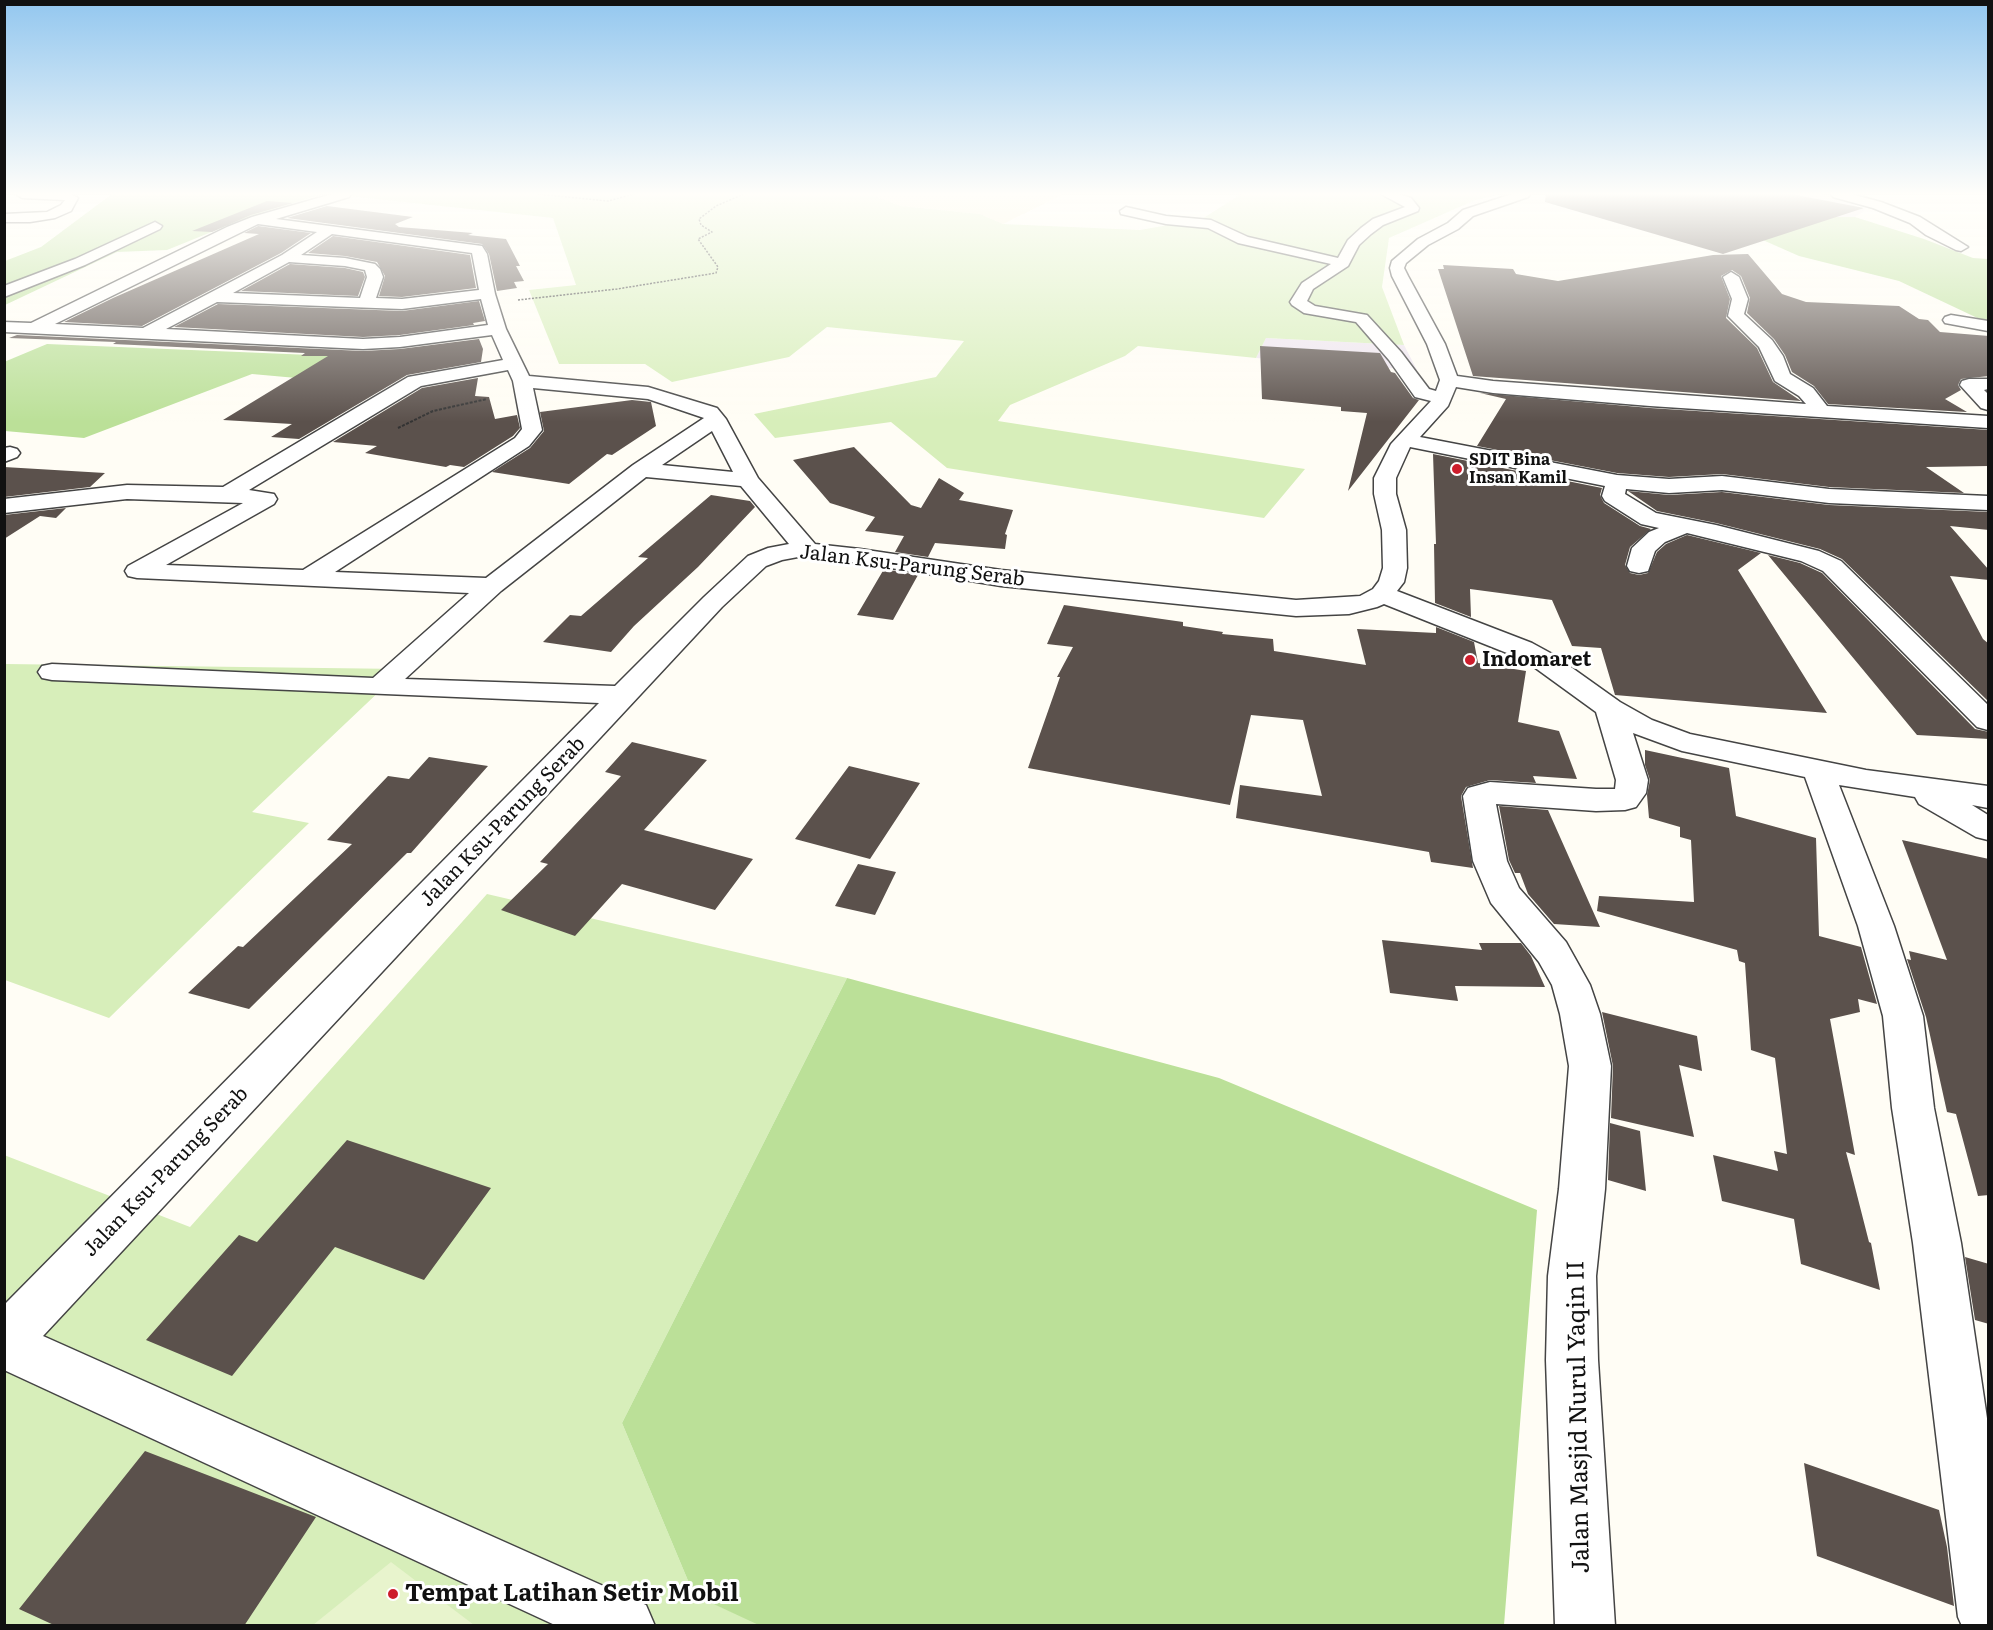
<!DOCTYPE html>
<html>
<head>
<meta charset="utf-8">
<style>
	body { margin:0 }
	#map { position:relative; width:1993px; height:1630px; overflow:hidden; background:#fffdf5; font-family:Literata,serif }
	canvas { display:block }
	.frame { position:absolute; inset:0; border:6px solid #111; pointer-events:none }
</style>
</head>
<body>
<div id="map">
<canvas width="1993" height="1630"></canvas>
<div class="frame"></div>
</div>
<script>
const ctx = document.querySelector('canvas').getContext('2d');
ctx.lineJoin = 'round';
function fill(path, color) { ctx.fillStyle = color; ctx.fill(path, 'evenodd'); }
const shape = rows => new Path2D(rows.map(r => 'M' + r).join(''));
function trace(path, color, width, dash) { ctx.strokeStyle = color; ctx.lineWidth = width; ctx.lineCap = dash ? 'butt' : 'round'; ctx.setLineDash(dash || []); ctx.stroke(path); }
function write(font, color, halo, rows, align = 'center') {
  ctx.font = font + ' Literata,serif'; ctx.lineWidth = 6; ctx.setLineDash([]); ctx.textBaseline = 'middle'; ctx.strokeStyle = halo; ctx.fillStyle = color; for (const [text, x, y, turn = 0] of rows) {
    ctx.save(); ctx.translate(x, y); ctx.rotate((+turn || 0) * Math.PI / 180); ctx.textAlign = isNaN(turn) ? turn : align; if (halo) ctx.strokeText(text, 0, 0); ctx.fillText(text, 0, 0); ctx.restore();
  }
}
fill(shape([
	[1694,194,1821,194,1833,196,1865,210,1855,217,1823,217],
	[1266,338,1404,345,1417,370,1256,358]
]), '#eee5ef');
fill(shape([
	[877,194,1064,194,1003,224,980,214,901,206,875,197]
]), '#f8f3d2');
fill(shape([
	[330,194,877,194,876,197,901,206,980,214,1003,224,1140,230,1202,219,1241,194,1500,194,1473,201,1389,238,1382,287,1404,345,1266,338,1256,358,1138,346,1125,356,1010,405,998,421,1305,469,1264,518,947,468,891,422,775,438,754,414,936,377,964,341,827,327,789,357,672,382,645,364,559,364,529,290,576,285,553,218],
	[5,664,403,669,252,812,309,823,109,1018,5,980],
	[487,894,847,978,622,1423,694,1595,761,1625,5,1625,4,1155,190,1227]
]), '#d7eeba');
fill(shape([
	[112,194,323,194,251,216,167,250,117,252,5,305,5,261,41,247],
	[1823,217,1855,217,1924,239,1973,258,1988,259,1988,323,1899,281,1799,256,1756,237],
	[47,344,383,358,341,382,252,374,84,438,5,431,4,362],
	[847,978,1219,1078,1537,1210,1504,1625,761,1626,694,1595,622,1423]
]), '#bbe098');
fill(shape([
	[391,1562,474,1625,313,1625]
]), '#e8f4cd');
fill(shape([
	[1546,194,1791,194,1864,208,1723,254,1545,202],
	[267,201,293,203,251,215,212,232,192,231],
	[327,206,413,217,395,224,399,227,473,233,468,235,506,239,520,266,516,266,524,281,514,282,517,288,497,291,489,254,482,244,287,218],
	[258,226,311,233,281,253,142,326,64,322,113,298,259,234,244,233],
	[333,236,470,255,476,288,402,297,379,296,385,276,377,262,345,256,308,253],
	[1748,254,1782,294,1806,302,1899,306,1919,319,1928,320,1940,332,1989,336,1989,376,1961,379,1958,385,1961,390,1945,399,1967,412,1828,404,1814,386,1792,372,1785,355,1774,339,1747,313,1750,298,1741,276,1732,270,1721,276,1730,299,1726,318,1757,348,1773,382,1801,401,1473,376,1438,269,1444,269,1443,265,1513,269,1516,274,1558,281,1713,255],
	[290,264,345,268,363,272,365,277,358,296,241,291],
	[479,301,485,321,473,323,474,325,400,335,363,337,174,327,218,304,402,311],
	[17,335,363,351,400,349,479,339,483,349,481,362,407,375,299,439,271,437,292,424,223,420,328,356,301,356,305,353,113,344,116,342,9,338],
	[1260,346,1380,353,1391,372,1395,373,1413,398,1419,400,1348,491,1367,413,1341,411,1341,407,1262,399],
	[478,378,475,396,489,397,495,419,517,415,520,428,513,436,464,467,450,465,446,467,365,453,377,446,333,442,422,388],
	[1480,393,1650,408,1989,430,1989,466,1926,467,1964,493,1829,487,1722,474,1669,477,1617,473,1477,446,1506,399],
	[632,400,651,402,656,426,612,455,607,454,569,484,492,472,530,448,544,431,540,412],
	[854,447,911,505,921,508,939,478,964,493,959,500,1013,510,1005,534,1007,535,1005,549,935,543,928,557,895,552,904,536,865,531,875,517,830,503,793,460],
	[1433,454,1602,488,1600,495,1604,503,1640,526,1651,529,1630,547,1625,565,1630,573,1639,575,1648,573,1657,552,1666,544,1687,535,1761,553,1738,570,1827,713,1615,695,1601,648,1572,646,1552,600,1470,589,1471,617,1435,603,1434,544,1436,544],
	[4,467,105,473,90,487,4,497],
	[1628,491,1669,495,1722,492,1829,505,1989,512,1989,530,1950,526,1989,570,1989,580,1950,576,1983,639,1989,644,1989,702,1842,559,1820,549,1716,523,1657,511],
	[711,495,750,501,755,507,698,567,634,626,611,652,543,642,570,615,581,616,648,558,638,557],
	[66,508,56,518,40,516,4,539,4,515],
	[1768,555,1800,563,1822,573,1975,729,1989,732,1989,739,1917,735],
	[884,569,918,575,893,620,857,615],
	[1064,605,1183,622,1183,626,1223,632,1222,634,1273,639,1274,651,1366,665,1357,629,1436,633,1436,627,1474,642,1478,663,1526,671,1518,722,1559,731,1577,779,1533,776,1536,783,1490,780,1466,787,1461,796,1473,868,1431,862,1429,852,1236,818,1240,785,1322,796,1303,720,1251,715,1230,805,1028,768,1060,677,1057,677,1073,647,1047,644],
	[632,742,707,760,644,830,753,859,715,910,622,884,575,936,501,910,548,864,540,862,621,776,605,772],
	[1645,750,1729,768,1736,816,1816,838,1819,936,1861,947,1877,1004,1858,999,1860,1012,1830,1019,1855,1155,1846,1152,1869,1242,1871,1243,1880,1290,1801,1264,1794,1219,1722,1201,1713,1155,1778,1171,1774,1151,1787,1154,1775,1058,1751,1050,1745,963,1739,961,1737,950,1597,911,1599,896,1694,902,1691,840,1680,837,1680,827,1649,818,1647,795,1650,780,1645,765],
	[429,757,488,766,411,853,407,853,249,1009,188,993,238,946,243,947,352,844,327,840,388,776,409,779],
	[849,766,920,783,870,859,795,839],
	[1499,806,1548,810,1600,927,1554,924,1528,894,1520,873,1515,873,1509,860],
	[1902,840,1989,859,1989,1195,1978,1196,1956,1114,1947,1112,1926,1017,1907,959,1911,960,1909,951,1947,960],
	[858,864,896,872,875,915,835,906],
	[1382,940,1482,950,1479,943,1521,943,1531,956,1545,987,1455,986,1458,1001,1390,993],
	[1602,1012,1697,1036,1702,1071,1679,1065,1694,1137,1611,1118,1613,1066],
	[1610,1123,1640,1131,1646,1191,1608,1180],
	[347,1140,491,1188,424,1280,335,1247,232,1376,146,1340,239,1235,257,1242],
	[1965,1257,1989,1264,1989,1324,1975,1320],
	[145,1451,316,1517,244,1626,56,1626,19,1609],
	[1804,1463,1939,1510,1947,1547,1954,1606,1817,1556]
]), '#5b514c');
const minor = shape([
	[16,194,71,194,78,198,71,211,55,218,30,222,4,222,4,214,47,212,61,205,65,200,22,198,16,194],
	[332,194,351,194,349,197,276,219,482,246,487,254,495,294,506,329,529,376,648,387,717,408,726,419,758,478,815,544,860,549,1001,570,1296,600,1360,596,1373,589,1379,581,1383,568,1382,530,1374,494,1374,478,1391,444,1431,401,1415,397,1389,360,1356,322,1304,313,1292,305,1290,302,1302,283,1331,264,1238,243,1208,228,1166,224,1121,214,1120,211,1126,207,1166,216,1211,220,1248,237,1338,258,1348,240,1361,228,1373,219,1405,207,1381,194,1399,194,1411,198,1419,208,1418,211,1383,225,1371,234,1359,245,1348,266,1313,289,1307,301,1315,306,1367,315,1401,352,1429,389,1436,391,1440,380,1427,344,1392,276,1390,268,1392,261,1418,239,1448,223,1463,210,1512,194,1530,194,1528,197,1473,216,1458,229,1428,245,1406,263,1404,268,1408,276,1445,344,1457,376,1493,381,1806,404,1799,396,1775,381,1759,347,1728,316,1732,299,1723,277,1731,272,1739,277,1748,299,1744,314,1772,340,1783,356,1790,374,1813,388,1827,406,1988,416,1988,428,1650,406,1493,393,1456,387,1448,406,1420,437,1617,475,1669,479,1722,476,1829,489,1988,496,1988,510,1829,503,1722,490,1669,493,1626,489,1625,494,1656,513,1716,525,1819,551,1841,561,1988,705,1988,730,1977,727,1823,571,1801,561,1687,533,1665,542,1655,551,1648,571,1639,573,1630,571,1627,566,1632,548,1649,532,1659,528,1641,524,1605,501,1602,496,1605,486,1410,447,1396,478,1396,494,1406,530,1407,568,1404,582,1397,591,1532,643,1554,655,1620,702,1652,720,1690,734,1866,770,1988,786,1988,808,1972,805,1988,815,1988,840,1976,837,1919,804,1915,797,1839,785,1894,926,1923,1016,1934,1108,1961,1243,1988,1425,1988,1626,1962,1626,1958,1617,1913,1243,1892,1108,1883,1016,1858,926,1805,777,1682,751,1633,733,1648,780,1646,793,1636,807,1625,810,1596,811,1496,804,1507,861,1519,888,1566,942,1590,985,1600,1014,1611,1066,1605,1189,1596,1276,1598,1360,1615,1626,1555,1626,1546,1360,1548,1276,1559,1189,1569,1066,1560,1014,1552,985,1539,962,1491,903,1473,861,1463,796,1468,788,1490,782,1596,789,1615,789,1616,780,1596,712,1534,667,1512,655,1384,604,1377,607,1349,614,1296,616,1001,586,860,563,798,557,782,560,766,566,722,607,43,1336,646,1605,655,1626,557,1626,4,1370,4,1305,599,703,52,680,42,678,38,672,42,666,52,664,373,678,469,593,137,578,128,576,125,571,128,566,243,503,127,499,4,513,4,499,127,485,223,487,408,377,503,360,492,335,400,347,363,349,4,332,4,322,31,323,227,227,252,217,332,194],
	[258,224,317,232,282,255,143,328,55,324,258,224],
	[332,234,472,253,479,290,402,299,376,298,383,277,380,269,375,264,345,258,301,255,332,234],
	[289,262,345,266,365,270,367,277,360,298,233,293,289,262],
	[481,299,488,325,400,337,363,339,166,329,217,302,402,309,481,299],
	[508,370,513,381,522,429,515,438,303,570,166,565,274,504,277,499,274,494,249,490,421,386,508,370],
	[533,388,648,399,704,418,633,465,486,578,335,572,529,446,542,430,533,388],
	[712,431,733,472,662,465,712,431],
	[646,477,741,486,789,544,768,548,748,556,704,597,615,686,405,679,501,591,646,477],
	[1831,194,1851,194,1881,202,1920,217,1968,247,1961,251,1956,250,1926,235,1910,223,1873,208,1833,197,1831,194],
	[155,222,162,226,160,229,85,265,4,297,4,286,75,259,155,222],
	[1951,315,1988,321,1988,331,1945,323,1943,320,1945,317,1951,315],
	[1969,379,1988,379,1988,389,1984,390,1988,394,1988,410,1981,408,1960,385,1962,381,1969,379],
	[10,447,17,449,20,453,17,457,4,462,4,448,10,447]
]);
trace(minor, '#444', 3);
trace(shape([
	[537,194,608,201,634,194],
	[518,300,617,289,716,273,718,267,698,239,712,232,701,225,699,219,716,206,744,194]
]), '#333', 1.5, [2, 1.5]);
trace(shape([
	[398,428,433,411,487,399]
]), '#333', 2, [3, 1.5]);
fill(minor, '#fff');
const sky = ctx.createLinearGradient(0, 0, 0, 422);
sky.addColorStop(0, '#93c7ef');
sky.addColorStop(0.46, '#fffefa');
sky.addColorStop(1, '#fffefa00');
ctx.fillStyle = sky;
ctx.fillRect(0, 0, 1993, 422);
for (const [x, y, r, color] of [
	[1457,469,6,"#cd1d2c"],
	[1470,660,6,"#cd1d2c"],
	[393,1594,6,"#cd1d2c"]
]) { const dot = new Path2D(); dot.arc(x, y, r, 0, 2 * Math.PI); ctx.fillStyle = color; ctx.fill(dot); trace(dot, '#fff', 2); }
write('bold 16px', '#111', '#fff', [
	["SDIT Bina",1469,460],
	["Insan Kamil",1469,478]
], 'left');
write('20px', '#111', '#fff', [
	["Jalan Ksu-Parung Serab",912,566,7],
	["Jalan Ksu-Parung Serab",503,822,-46],
	["Jalan Ksu-Parung Serab",166,1172,-46]
]);
write('bold 20px', '#111', '#fff', [
	["Indomaret",1482,660]
], 'left');
write('24px', '#111', '#fff', [
	["Jalan Masjid Nurul Yaqin II",1579,1417,-91]
]);
write('bold 24px', '#111', '#fff', [
	["Tempat Latihan Setir Mobil",405,1594]
], 'left');
</script>
</body>
</html>
